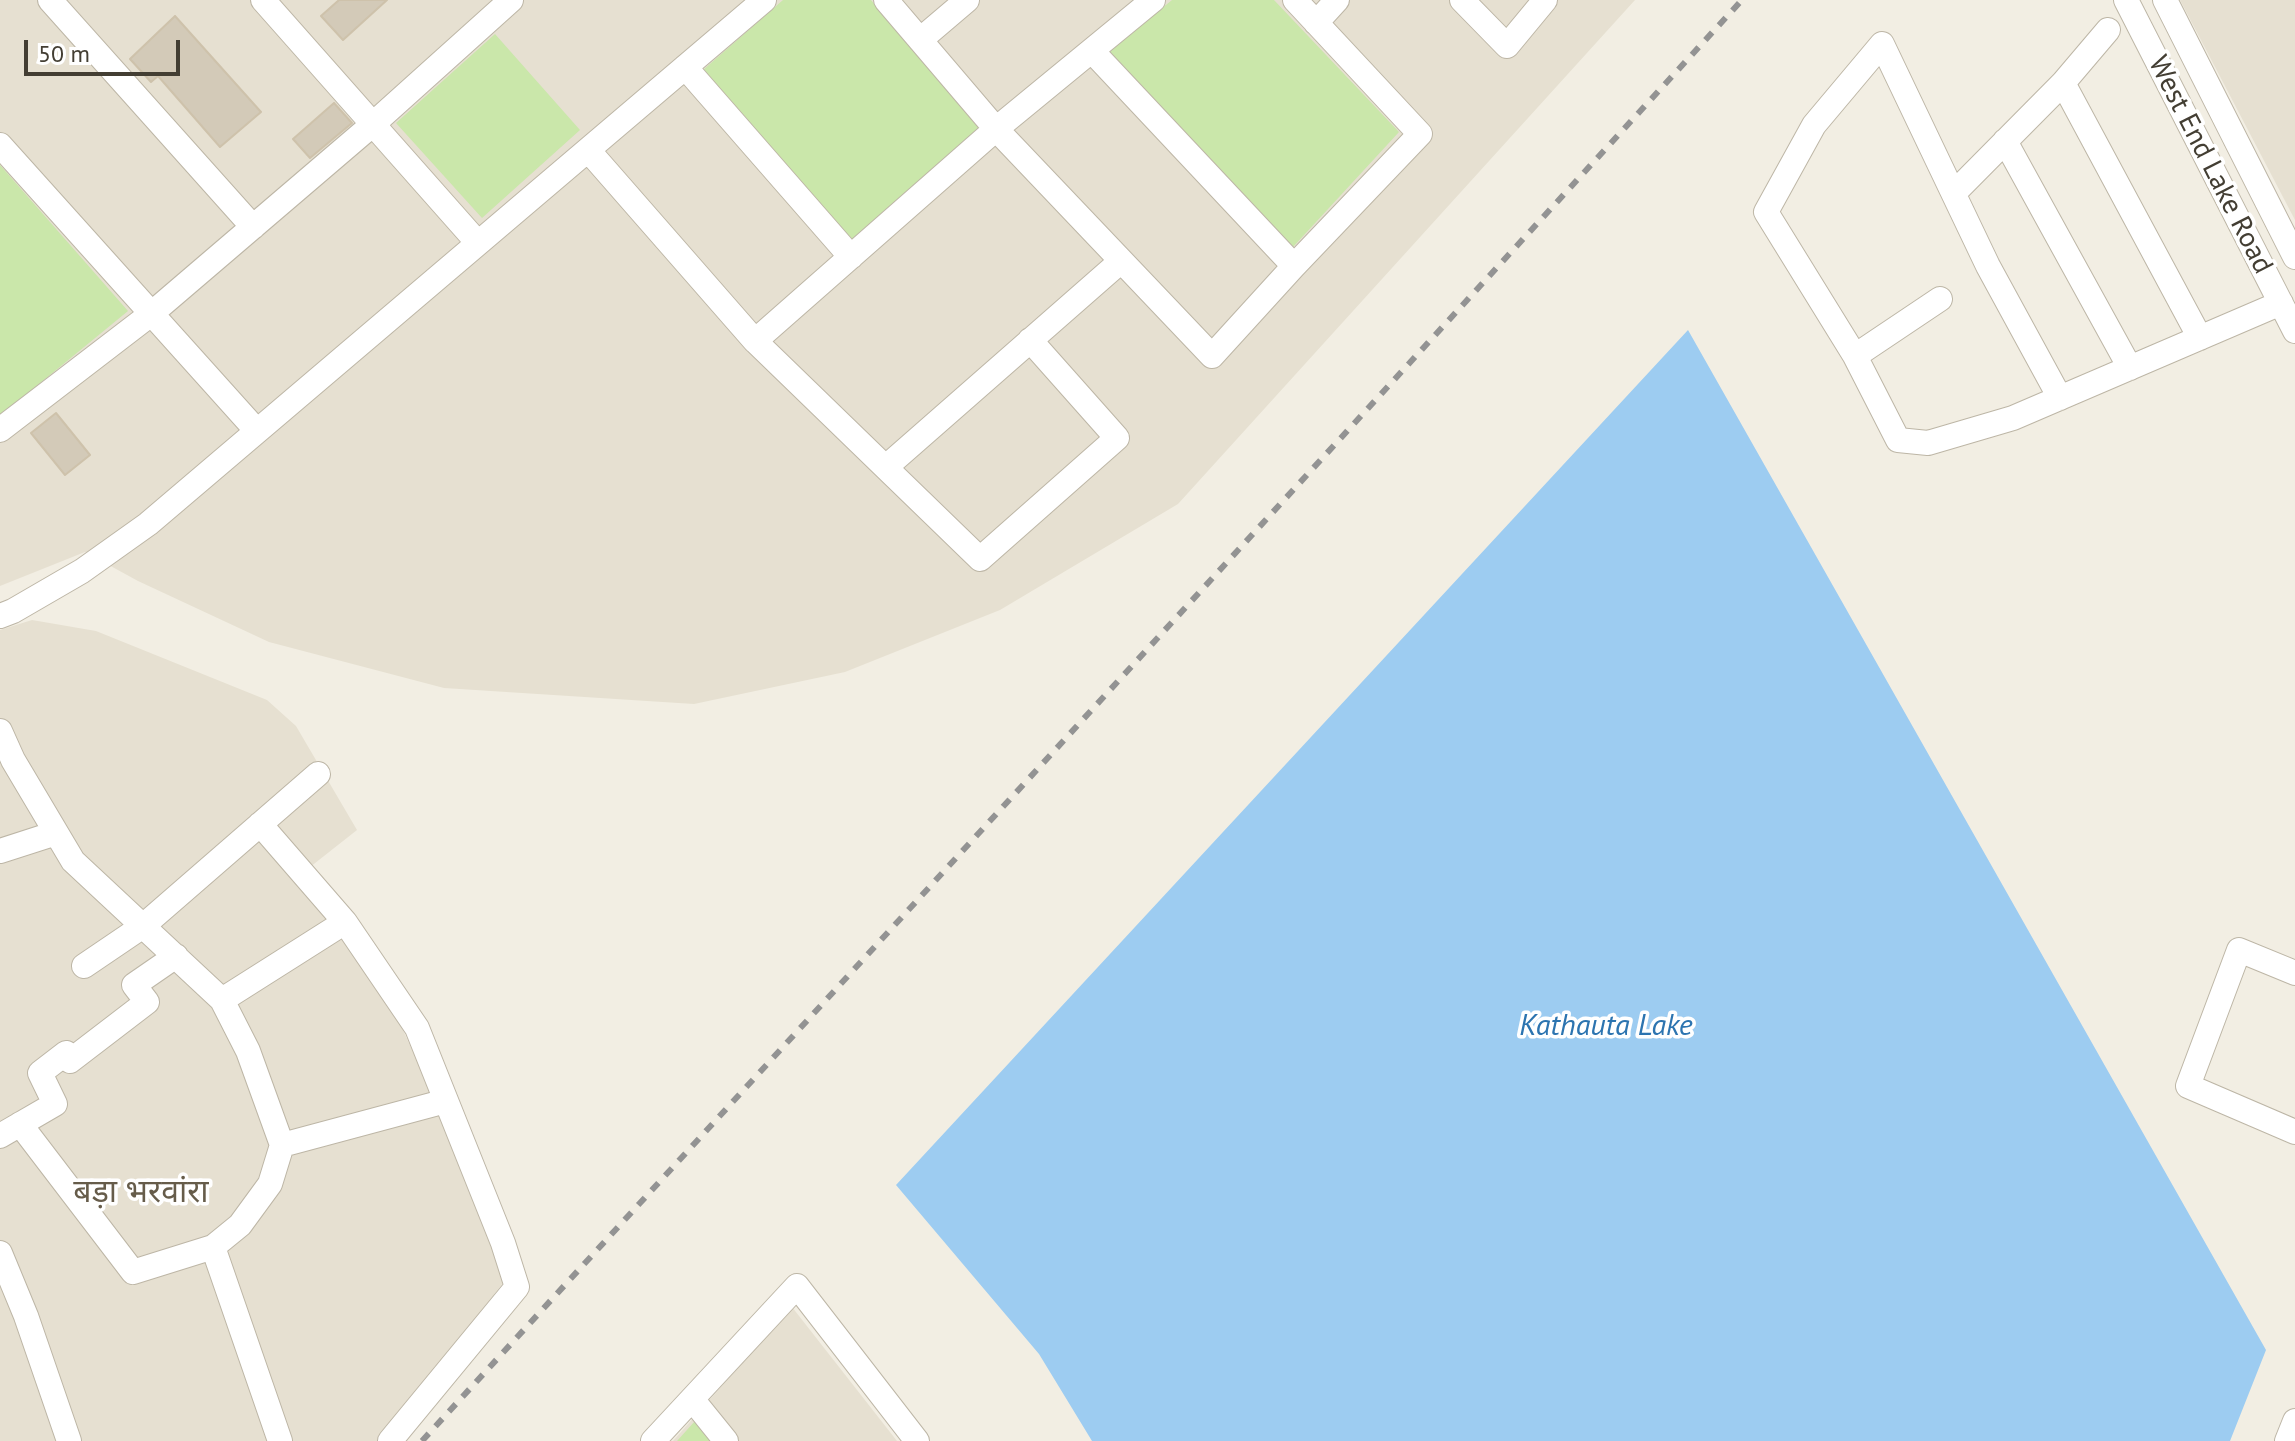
<!DOCTYPE html>
<html>
<head>
<meta charset="utf-8">
<style>
	body { margin:0 }
	#map { position:relative; width:2295px; height:1441px; overflow:hidden; background:#f2eee3; font-family:"PT Sans",sans-serif }
	canvas { display:block }
	.scale { position:absolute; left:24px; top:40px; width:156px; height:36px; box-sizing:border-box; border:4px solid #433e33; border-top:0; padding-left:10px; font-size:24px; line-height:28px; white-space:nowrap; color:#433e33; -webkit-text-stroke:6px #fff; paint-order:stroke }
</style>
</head>
<body>
<div id="map">
<canvas width="2295" height="1441"></canvas>
<div class="scale">50 m</div>
</div>
<script>
const ctx = document.querySelector('canvas').getContext('2d');
ctx.lineJoin = 'round';
function fill(path, color) { ctx.fillStyle = color; ctx.fill(path, 'evenodd'); }
const shape = rows => new Path2D(rows.map(r => 'M' + r).join(''));
function trace(path, color, width, dash) { ctx.strokeStyle = color; ctx.lineWidth = width; ctx.lineCap = dash ? 'butt' : 'round'; ctx.setLineDash(dash || []); ctx.stroke(path); }
function write(font, color, halo, rows, align = 'center') {
  ctx.font = font + ' "PT Sans","Noto Sans Devanagari",sans-serif'; ctx.lineWidth = 7; ctx.setLineDash([]); ctx.textBaseline = 'middle'; ctx.strokeStyle = halo; ctx.fillStyle = color; for (const [text, x, y, turn = 0] of rows) {
    ctx.save(); ctx.translate(x, y); ctx.rotate((+turn || 0) * Math.PI / 180); ctx.textAlign = isNaN(turn) ? turn : align; if (halo) ctx.strokeText(text, 0, 0); ctx.fillText(text, 0, 0); ctx.restore();
  }
}
fill(shape([
	[0,0,1635,0,1178,504,1000,610,845,672,694,704,444,688,269,642,138,581,85,552,0,586],
	[2180,0,2295,0,2295,220],
	[32,620,96,631,267,700,296,726,357,830,305,871,402,1028,437,1104,506,1279,381,1441,0,1441,0,630],
	[792,1307,897,1441,673,1441]
]), '#e6e0d1');
fill(shape([
	[783,0,871,0,981,128,851,241,703,70],
	[1172,0,1274,0,1399,132,1293,247,1107,53],
	[495,34,580,130,482,218,396,123],
	[0,165,128,311,0,416],
	[695,1421,711,1441,677,1441]
]), '#cae7aa');
fill(shape([
	[1688,330,2266,1350,2230,1441,1092,1441,1039,1354,896,1185]
]), '#9dccf1');
const building = shape([
	[339,0,387,0,343,40,321,16,339,0],
	[175,16,261,112,220,147,158,76,151,82,130,59,175,16],
	[334,103,352,123,310,158,293,139,334,103],
	[56,413,90,455,65,475,31,433,56,413]
]);
fill(building, '#d3cab8');
trace(building, '#cec2ab', 2);
const minor = shape([
	[50,0,253,227],
	[263,0,478,243],
	[886,0,996,129,1212,356,1294,266,1420,134,1295,0],
	[1462,0,1507,46,1545,0],
	[2126,0,2295,331],
	[2165,0,2295,257],
	[1316,23,1337,0],
	[920,40,967,0],
	[1092,51,1294,266],
	[685,67,851,257],
	[2063,83,2200,338],
	[2005,141,2130,368],
	[0,145,257,431],
	[588,150,755,341,980,559,1117,438,1030,340],
	[1956,191,2063,83,2108,30],
	[755,341,996,129,1153,0],
	[1855,356,1940,299],
	[2060,398,1988,266,1882,44,1814,125,1766,212,1855,356,1898,440,1928,443,2013,418,2281,303],
	[0,430,151,314,372,125,511,0],
	[886,467,1121,261],
	[0,616,13,611,82,571,148,524,764,0],
	[0,731,13,760,73,861,222,1000,248,1051,282,1145,270,1184,240,1225,213,1247,280,1441],
	[260,824,345,922],
	[0,851,56,833],
	[84,966,143,926,318,774],
	[2295,973,2239,950,2188,1086,2295,1132],
	[222,1000,345,922,417,1028,503,1243,517,1287,390,1441],
	[20,1124,133,1272,213,1247],
	[0,1136,55,1104,40,1073,66,1053,70,1061,147,1002,134,985,176,956],
	[282,1145,446,1101],
	[0,1253,26,1316,69,1441],
	[692,1399,726,1441],
	[653,1441,797,1286,917,1441],
	[2287,1441,2295,1421]
]);
trace(minor, '#bdb6a6', 26);
trace(minor, '#fff', 24);
trace(shape([
	[422,1441,1742,0]
]), '#939393', 6, [10, 10]);
write('28px', '#433e33', '#fff', [
	["West End Lake Road",2210,165,63]
]);
write('italic 30px', '#2c74b0', '#fff', [
	["Kathauta Lake",1606,1026]
]);
write('32px', '#665c4a', '#fff', [
	["बड़ा भरवांरा",141,1193]
]);
</script>
</body>
</html>
